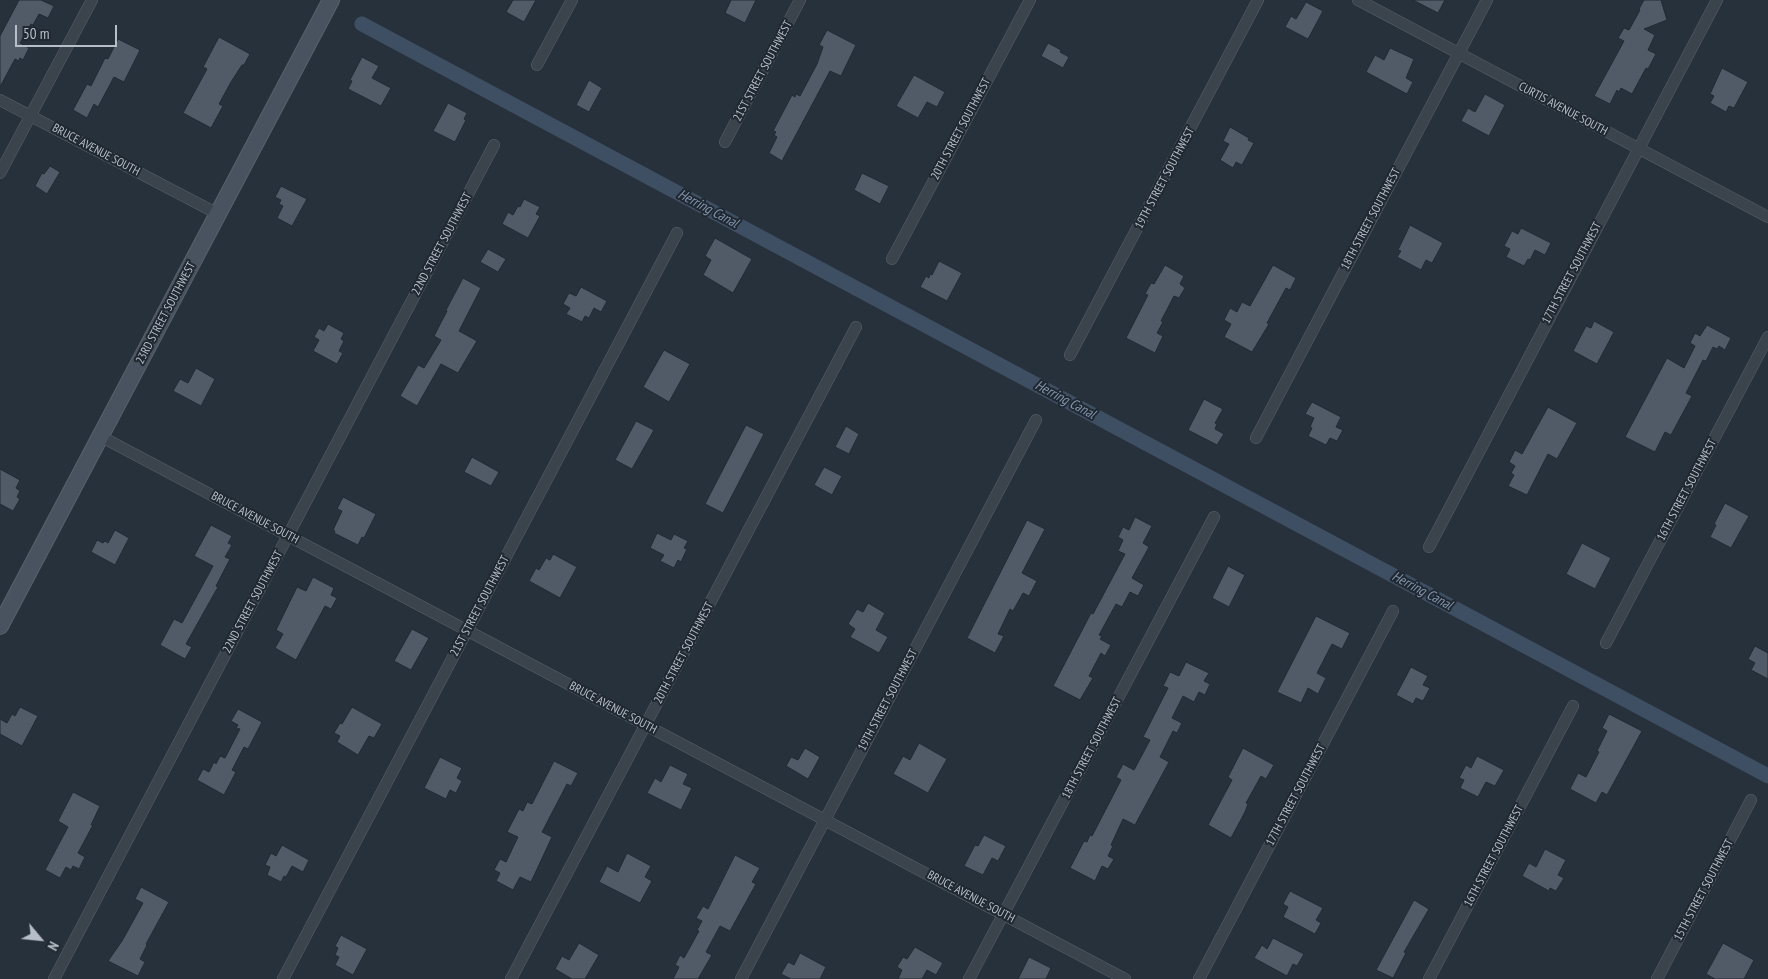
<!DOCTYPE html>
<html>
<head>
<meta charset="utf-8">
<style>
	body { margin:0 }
	#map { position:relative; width:1768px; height:979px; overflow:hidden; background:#27313c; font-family:"PT Sans Narrow",sans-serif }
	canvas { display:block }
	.north { position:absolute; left:15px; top:914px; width:50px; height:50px; -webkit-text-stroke:4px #202832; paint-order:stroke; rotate:118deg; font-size:14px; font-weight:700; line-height:20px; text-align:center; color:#b7bec8 }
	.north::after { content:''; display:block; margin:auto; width:18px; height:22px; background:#b7bec8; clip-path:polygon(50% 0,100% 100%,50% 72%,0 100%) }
	.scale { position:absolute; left:15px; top:25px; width:102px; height:22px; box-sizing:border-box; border:2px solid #b7bec8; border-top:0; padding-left:6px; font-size:15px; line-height:18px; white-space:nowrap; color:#b7bec8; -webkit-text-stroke:4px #202832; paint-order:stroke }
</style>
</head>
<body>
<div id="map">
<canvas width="1768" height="979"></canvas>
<div class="north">N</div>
<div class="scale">50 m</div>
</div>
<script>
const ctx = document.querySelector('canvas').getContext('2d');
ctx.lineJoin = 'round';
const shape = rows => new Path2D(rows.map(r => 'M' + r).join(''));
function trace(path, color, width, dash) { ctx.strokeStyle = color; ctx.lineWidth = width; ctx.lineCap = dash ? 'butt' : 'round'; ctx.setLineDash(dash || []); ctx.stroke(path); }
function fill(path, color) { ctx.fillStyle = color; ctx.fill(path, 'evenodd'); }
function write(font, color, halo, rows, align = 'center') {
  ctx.font = font + ' "PT Sans Narrow",sans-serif'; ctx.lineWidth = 4; ctx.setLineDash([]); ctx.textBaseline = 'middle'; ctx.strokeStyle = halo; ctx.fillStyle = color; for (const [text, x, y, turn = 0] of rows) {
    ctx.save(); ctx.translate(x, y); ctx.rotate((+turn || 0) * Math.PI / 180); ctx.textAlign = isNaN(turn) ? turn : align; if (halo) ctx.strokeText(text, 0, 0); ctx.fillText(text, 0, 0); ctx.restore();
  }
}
trace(shape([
	[362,24,1768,776]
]), '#3f4f63', 15);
const building = shape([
	[19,0,41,0,54,6,48,18,39,14,33,25,31,24,20,43,29,48,23,60,20,58,19,61,15,59,0,87,0,36,19,0],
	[513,0,536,0,524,22,506,12,513,0],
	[731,0,756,0,745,23,725,13,731,0],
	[1413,0,1445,0,1438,13,1413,0],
	[1644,0,1661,0,1667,20,1644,29,1655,35,1648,50,1656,54,1648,69,1646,68,1632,94,1621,88,1619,92,1617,90,1610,104,1594,96,1624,41,1618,38,1624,28,1629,30,1640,10,1639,9,1644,0],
	[1306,2,1323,11,1308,39,1285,27,1291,16,1296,19,1306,2],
	[827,30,856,45,841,76,830,71,782,161,769,153,777,137,774,135,776,132,773,131,792,95,795,97,796,94,800,96,817,64,823,47,819,45,827,30],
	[219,37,250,54,244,65,242,65,231,82,219,104,223,106,211,128,183,113,207,69,203,67,219,37],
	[118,39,140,50,124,82,114,77,98,107,94,104,87,118,73,110,87,84,91,86,105,58,108,59,118,39],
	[1048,43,1061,50,1060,52,1069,57,1063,68,1041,56,1048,43],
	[1390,48,1414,59,1406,78,1413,82,1407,94,1366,72,1375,55,1384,60,1390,48],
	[362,57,379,66,372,78,391,88,381,106,348,89,352,81,350,80,362,57],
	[1722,68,1748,82,1734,108,1729,106,1726,112,1710,103,1714,96,1710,94,1722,68],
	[914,75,945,92,937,107,927,102,918,118,896,106,914,75],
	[589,80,602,88,589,112,576,105,589,80],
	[1485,94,1505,105,1489,136,1461,121,1468,108,1475,112,1485,94],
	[448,103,467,113,464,119,466,120,455,142,433,131,448,103],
	[1230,127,1249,138,1248,140,1254,143,1242,165,1236,162,1233,168,1220,160,1229,144,1223,141,1230,127],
	[50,166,60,172,47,194,35,186,42,173,44,174,50,166],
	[862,173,889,186,880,204,854,190,862,173],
	[281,186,307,199,292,226,277,218,283,206,279,204,281,200,275,197,281,186],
	[524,199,540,207,536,214,540,216,528,238,502,224,508,212,513,215,518,206,520,207,524,199],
	[1410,225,1443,243,1432,263,1426,260,1421,270,1397,257,1401,251,1398,250,1410,225],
	[1521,228,1551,243,1545,255,1535,250,1530,260,1528,259,1524,266,1506,257,1510,249,1504,246,1512,231,1518,234,1521,228],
	[715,238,752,259,733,293,703,275,711,260,705,256,715,238],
	[488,249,506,259,498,272,480,262,488,249],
	[939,261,962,273,947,301,920,287,926,276,929,278,930,274,932,275,939,261],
	[1165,265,1184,276,1180,284,1185,288,1179,298,1174,296,1161,321,1163,322,1157,333,1163,336,1155,353,1126,338,1148,295,1145,294,1151,283,1154,284,1165,265],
	[1273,265,1296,278,1290,290,1286,288,1267,323,1269,324,1252,352,1224,337,1231,324,1224,320,1230,308,1237,312,1242,302,1250,306,1273,265],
	[463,278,481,288,459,331,477,341,458,373,441,364,417,406,400,396,418,365,424,368,441,340,434,336,447,311,446,310,463,278],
	[581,287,607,301,601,312,594,308,589,318,585,316,582,322,566,314,570,308,563,304,569,293,576,296,581,287],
	[1594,321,1614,332,1597,364,1573,351,1586,326,1591,328,1594,321],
	[328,324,344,333,341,339,344,341,339,351,343,353,337,364,313,351,319,340,314,337,319,328,324,331,328,324],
	[1707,325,1731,338,1725,350,1719,346,1717,349,1713,347,1706,361,1703,360,1686,393,1692,396,1671,435,1665,432,1655,452,1625,437,1667,358,1684,368,1695,346,1690,343,1695,333,1700,336,1707,325],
	[664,350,690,364,669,402,643,387,664,350],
	[196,368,215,379,201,406,173,391,180,379,188,383,196,368],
	[1204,399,1223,409,1215,423,1217,424,1215,429,1224,434,1217,445,1188,430,1204,399],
	[1312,402,1341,417,1336,427,1343,430,1337,441,1330,438,1326,445,1308,436,1312,428,1310,427,1314,418,1305,414,1312,402],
	[1548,407,1577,423,1557,459,1548,454,1527,495,1508,486,1514,475,1511,473,1515,466,1509,462,1515,450,1522,454,1548,407],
	[636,421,654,430,632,469,615,460,636,421],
	[746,425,764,434,723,513,705,504,746,425],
	[846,426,859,434,849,454,835,447,846,426],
	[472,457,499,472,491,486,464,472,472,457],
	[824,467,842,476,832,495,814,485,824,467],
	[0,469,20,480,16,488,20,491,17,497,20,499,13,511,0,504,0,469],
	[343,497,376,514,364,538,362,537,358,545,334,533,335,531,333,530,342,511,337,509,343,497],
	[1725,503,1749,516,1731,548,1710,537,1716,525,1714,524,1725,503],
	[1135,517,1152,526,1143,543,1149,547,1132,578,1144,585,1138,596,1130,592,1122,607,1116,604,1099,635,1102,636,1100,639,1111,645,1105,656,1101,653,1089,676,1093,678,1080,700,1053,686,1091,613,1093,614,1125,554,1118,551,1123,540,1118,537,1123,527,1129,530,1135,517],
	[1027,520,1045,529,1022,573,1037,581,1029,596,1023,593,1013,611,1010,609,998,634,1004,636,995,653,967,638,1027,520],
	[211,525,232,536,228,543,232,545,225,557,230,559,216,586,218,587,186,644,192,647,185,659,160,645,174,619,182,623,213,566,194,556,211,525],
	[115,530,129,538,115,565,91,552,97,540,103,543,105,541,108,543,115,530],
	[657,533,671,540,674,534,688,541,684,548,687,549,681,562,678,560,674,568,660,561,664,555,650,548,657,533],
	[1582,543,1611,558,1595,589,1566,574,1582,543],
	[553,554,577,567,560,598,529,581,536,568,539,570,546,558,550,560,553,554],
	[1228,566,1245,575,1229,607,1212,598,1228,566],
	[313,577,334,588,331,595,337,598,331,609,325,606,296,660,275,648,283,634,276,630,297,587,306,591,313,577],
	[868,603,885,613,876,630,888,637,879,653,850,637,855,629,848,624,857,609,863,612,868,603],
	[1316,616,1350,633,1342,649,1332,644,1317,673,1326,678,1318,694,1308,688,1301,703,1277,692,1316,616],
	[412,629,429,638,411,670,394,661,412,629],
	[1755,646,1768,653,1768,679,1751,670,1755,663,1748,659,1755,646],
	[1186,662,1209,673,1204,681,1210,684,1205,695,1199,692,1194,702,1183,696,1172,718,1182,723,1177,733,1173,731,1160,757,1169,762,1135,825,1123,819,1111,845,1113,846,1108,856,1114,859,1108,869,1102,866,1095,881,1070,868,1084,841,1087,842,1090,835,1092,836,1121,780,1116,777,1123,764,1134,770,1150,740,1143,737,1168,688,1163,686,1170,672,1179,676,1186,662],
	[1411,667,1428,676,1423,685,1430,688,1423,701,1416,698,1413,704,1396,695,1411,667],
	[20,707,38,716,22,746,0,734,0,719,7,723,12,714,15,716,20,707],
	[352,707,382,724,374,738,369,736,358,755,337,742,340,736,334,733,340,723,342,724,352,707],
	[238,709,262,722,248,749,244,747,232,770,236,772,224,795,197,780,203,769,209,772,214,762,216,764,220,756,225,758,240,729,236,728,238,725,231,721,238,709],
	[1609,714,1642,731,1607,795,1602,792,1596,803,1570,789,1578,773,1586,777,1599,752,1597,751,1607,731,1602,728,1609,714],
	[919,743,947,759,928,793,893,774,903,756,910,760,919,743],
	[805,748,820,757,808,779,786,766,791,757,798,760,805,748],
	[1243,748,1274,765,1266,779,1261,776,1246,803,1248,804,1245,812,1231,838,1208,825,1232,780,1228,777,1243,748],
	[1477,756,1504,770,1495,786,1486,782,1478,797,1460,788,1464,780,1459,778,1466,765,1471,768,1477,756],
	[440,757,462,768,457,778,462,781,456,793,450,790,446,799,424,788,440,757],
	[554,761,578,773,571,786,567,784,542,832,552,837,531,882,520,877,513,890,496,881,500,873,494,870,500,859,506,862,518,837,507,832,519,809,523,811,527,802,532,804,554,761],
	[670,765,688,774,683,784,692,788,681,810,647,793,655,778,661,782,670,765],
	[73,792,100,806,91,825,93,825,78,853,85,857,79,869,73,866,71,870,66,867,60,878,45,870,68,827,58,821,73,792],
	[984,835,1006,846,998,861,992,858,983,875,964,866,975,845,978,846,984,835],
	[282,845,309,860,303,872,292,866,286,877,284,876,281,882,267,875,270,867,265,865,271,853,276,856,282,845],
	[1545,849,1566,860,1558,875,1564,878,1556,891,1550,888,1549,891,1522,876,1529,863,1536,867,1545,849],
	[627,853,651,866,645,877,652,881,640,903,599,882,607,866,618,872,627,853],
	[735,855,760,868,752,882,756,884,730,931,720,926,706,952,712,955,698,979,673,979,679,967,675,965,680,955,684,958,699,931,697,930,702,921,696,918,703,906,708,909,735,855],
	[141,887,169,902,146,944,147,945,140,959,145,962,138,976,108,961,122,941,143,903,135,899,141,887],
	[1290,891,1323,908,1316,920,1321,923,1315,934,1283,917,1288,907,1283,904,1290,891],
	[1414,900,1429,909,1404,952,1406,953,1393,978,1376,970,1414,900],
	[341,935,367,949,353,975,335,965,339,957,335,955,338,948,335,946,341,935],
	[1273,938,1304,954,1297,966,1293,964,1287,976,1254,958,1262,945,1267,949,1273,938],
	[579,943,599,955,585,979,572,979,555,969,562,956,569,960,579,943],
	[1723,943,1754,960,1744,979,1715,979,1706,974,1723,943],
	[915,947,943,963,936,975,927,970,922,979,898,979,902,970,897,967,903,957,907,959,915,947],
	[800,953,826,967,820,979,791,979,781,974,788,962,794,965,800,953],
	[1029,957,1051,968,1046,979,1018,979,1029,957]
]);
fill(building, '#515a67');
trace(building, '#222a34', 1);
const street = shape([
	[1358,0,1768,217],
	[537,65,572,0],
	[0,100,218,214],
	[725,142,800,0],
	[0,173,92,0],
	[892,259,1030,0],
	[1070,355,1258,0],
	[100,436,1125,979],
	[1256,438,1487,0],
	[1429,547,1717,0],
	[1606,643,1768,337],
	[54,979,494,145],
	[283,979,677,233],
	[511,979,856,327],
	[741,979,1036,420],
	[969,979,1214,517],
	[1199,979,1393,611],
	[1429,979,1573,706],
	[1657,979,1751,800]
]);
const secondary = shape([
	[0,626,331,0]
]);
trace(street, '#59616b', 12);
trace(secondary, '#59616b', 18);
trace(street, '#3b434d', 11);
trace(secondary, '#49525f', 16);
write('12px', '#b7bec8', '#202832', [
	["21ST STREET SOUTHWEST",763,71,-62],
	["CURTIS AVENUE SOUTH",1563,109,28],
	["20TH STREET SOUTHWEST",961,129,-62],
	["BRUCE AVENUE SOUTH",96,150,28],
	["19TH STREET SOUTHWEST",1165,178,-62],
	["18TH STREET SOUTHWEST",1371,219,-62],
	["22ND STREET SOUTHWEST",442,244,-62],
	["17TH STREET SOUTHWEST",1572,273,-62],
	["23RD STREET SOUTHWEST",166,313,-62],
	["16TH STREET SOUTHWEST",1687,490,-62],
	["BRUCE AVENUE SOUTH",255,518,28],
	["22ND STREET SOUTHWEST",253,602,-62],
	["21ST STREET SOUTHWEST",480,606,-62],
	["20TH STREET SOUTHWEST",684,653,-62],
	["19TH STREET SOUTHWEST",888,700,-62],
	["BRUCE AVENUE SOUTH",613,708,28],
	["18TH STREET SOUTHWEST",1092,748,-62],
	["17TH STREET SOUTHWEST",1296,795,-62],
	["16TH STREET SOUTHWEST",1494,856,-62],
	["15TH STREET SOUTHWEST",1704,890,-62],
	["BRUCE AVENUE SOUTH",971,897,28]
]);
write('italic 14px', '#8295ac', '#202832', [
	["Herring Canal",708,209,28],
	["Herring Canal",1065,400,28],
	["Herring Canal",1422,591,28]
]);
</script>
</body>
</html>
